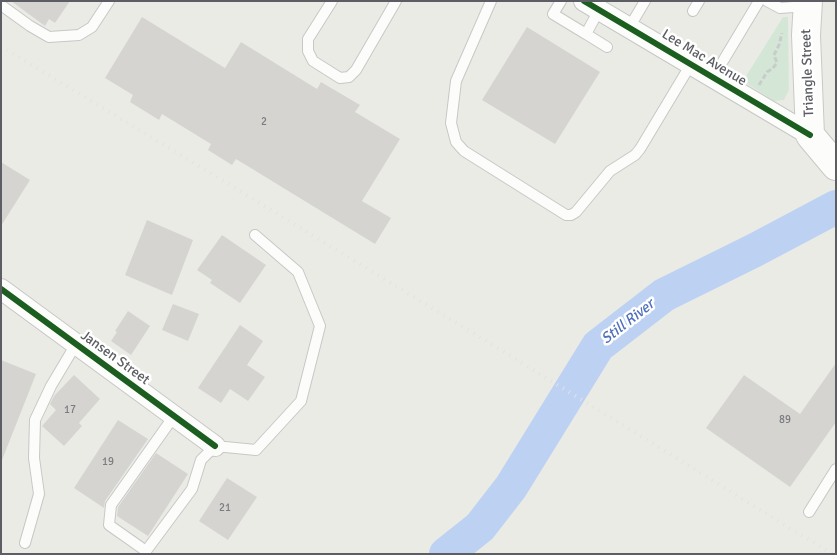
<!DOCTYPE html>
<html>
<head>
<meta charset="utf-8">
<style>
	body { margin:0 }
	#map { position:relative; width:837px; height:555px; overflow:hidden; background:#ebebe6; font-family:Signika,sans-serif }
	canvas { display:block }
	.frame { position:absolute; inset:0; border:2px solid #5c5e63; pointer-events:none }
</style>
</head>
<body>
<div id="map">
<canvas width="837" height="555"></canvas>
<div class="frame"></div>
</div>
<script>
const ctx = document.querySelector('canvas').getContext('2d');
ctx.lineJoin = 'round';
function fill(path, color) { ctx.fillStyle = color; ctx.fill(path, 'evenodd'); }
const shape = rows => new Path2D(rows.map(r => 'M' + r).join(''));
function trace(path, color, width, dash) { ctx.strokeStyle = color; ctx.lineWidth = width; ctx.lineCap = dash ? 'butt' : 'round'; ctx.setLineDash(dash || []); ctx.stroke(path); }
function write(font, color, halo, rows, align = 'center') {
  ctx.font = font + ' Signika,sans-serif'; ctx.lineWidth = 5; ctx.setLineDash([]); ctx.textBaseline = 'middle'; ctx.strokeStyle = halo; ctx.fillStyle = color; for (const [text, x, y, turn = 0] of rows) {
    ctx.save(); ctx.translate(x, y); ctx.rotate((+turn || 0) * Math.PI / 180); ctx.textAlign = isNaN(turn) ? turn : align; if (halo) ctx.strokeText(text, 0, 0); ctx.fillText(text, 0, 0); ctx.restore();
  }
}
fill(shape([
	[783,17,788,17,789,90,784,100,774,101,743,81]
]), '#d4e7d6');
trace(shape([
	[446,554,480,527,511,487,598,346,664,295,755,250,836,207]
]), '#bdd2f3', 34);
fill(shape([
	[11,1,70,1,55,23,49,19,45,26],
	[142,17,225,68,241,42,317,89,321,82,360,105,355,112,400,139,362,201,391,218,375,244,236,159,232,165,208,150,211,144,162,114,159,120,130,102,133,95,105,78],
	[527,27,600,72,555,144,482,100],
	[1,162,30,180,1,226],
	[147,220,193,240,172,295,125,275],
	[222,235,266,265,240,303,210,283,212,280,197,270],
	[173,304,199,314,188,341,162,330],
	[128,311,150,326,131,355,111,341,117,332,115,331],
	[240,325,263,341,247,365,265,377,248,401,230,389,221,403,198,388],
	[1,360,36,374,2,460,1,459],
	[836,363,836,422,790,487,706,428,744,375,800,414],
	[74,375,100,399,79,423,82,426,64,446,42,426,56,410,50,404,54,396],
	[118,420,148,439,105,501,104,508,74,488],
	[156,453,188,474,148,536,117,516,118,507],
	[227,478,257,497,228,540,199,521]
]), '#d5d4d1');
const lane = shape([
	[332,1,308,39,308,51,313,61,340,78,349,77,356,70,396,1],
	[491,1,456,81,451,123,456,142,464,151,566,215,571,215,576,212,610,171,635,155,640,149,691,64],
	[561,1,553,14,586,34,599,10],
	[767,1,780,8,807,6],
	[1,5,30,26,49,37,79,35,92,27,109,1],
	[693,11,699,1],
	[629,28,645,1],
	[586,34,607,47],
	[723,61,759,1],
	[174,416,111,505,109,525,146,551,192,489,201,460,215,446,256,450,301,401,320,326,298,272,255,235],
	[809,512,836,469],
	[25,543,39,494,34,458,35,420,51,386,76,344]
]);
const street = shape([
	[584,1,810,135],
	[1,289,215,446]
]);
const secondary = shape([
	[808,1,806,35,810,135,836,166]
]);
trace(lane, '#c7c7c7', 12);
trace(street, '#c7c7c7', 22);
trace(secondary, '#c8c8c8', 30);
trace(shape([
	[759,85,767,72,772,69,777,63,774,55,779,45,782,33]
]), '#c8ccca', 3, [5, 2.5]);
trace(lane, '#fcfcfb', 10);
trace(street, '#fcfcfb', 20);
trace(secondary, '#fcfcfb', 28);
trace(shape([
	[1,46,470,331,832,554]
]), '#e2e2e2', 4, [1, 6]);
trace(shape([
	[584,1,810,135],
	[1,289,215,446]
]), '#1b5e20', 6);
write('11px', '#7b7c7f', null, [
	["2",264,122],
	["17",70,410],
	["89",785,420],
	["19",108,462],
	["21",225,508]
]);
write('14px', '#5c5e63', '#fff', [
	["Lee Mac Avenue",704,58,31],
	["Triangle Street",808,73,-92],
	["Jansen Street",115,358,36]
]);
write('italic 15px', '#4e6fb9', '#fff', [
	["Still River",628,322,-38]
]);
</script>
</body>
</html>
